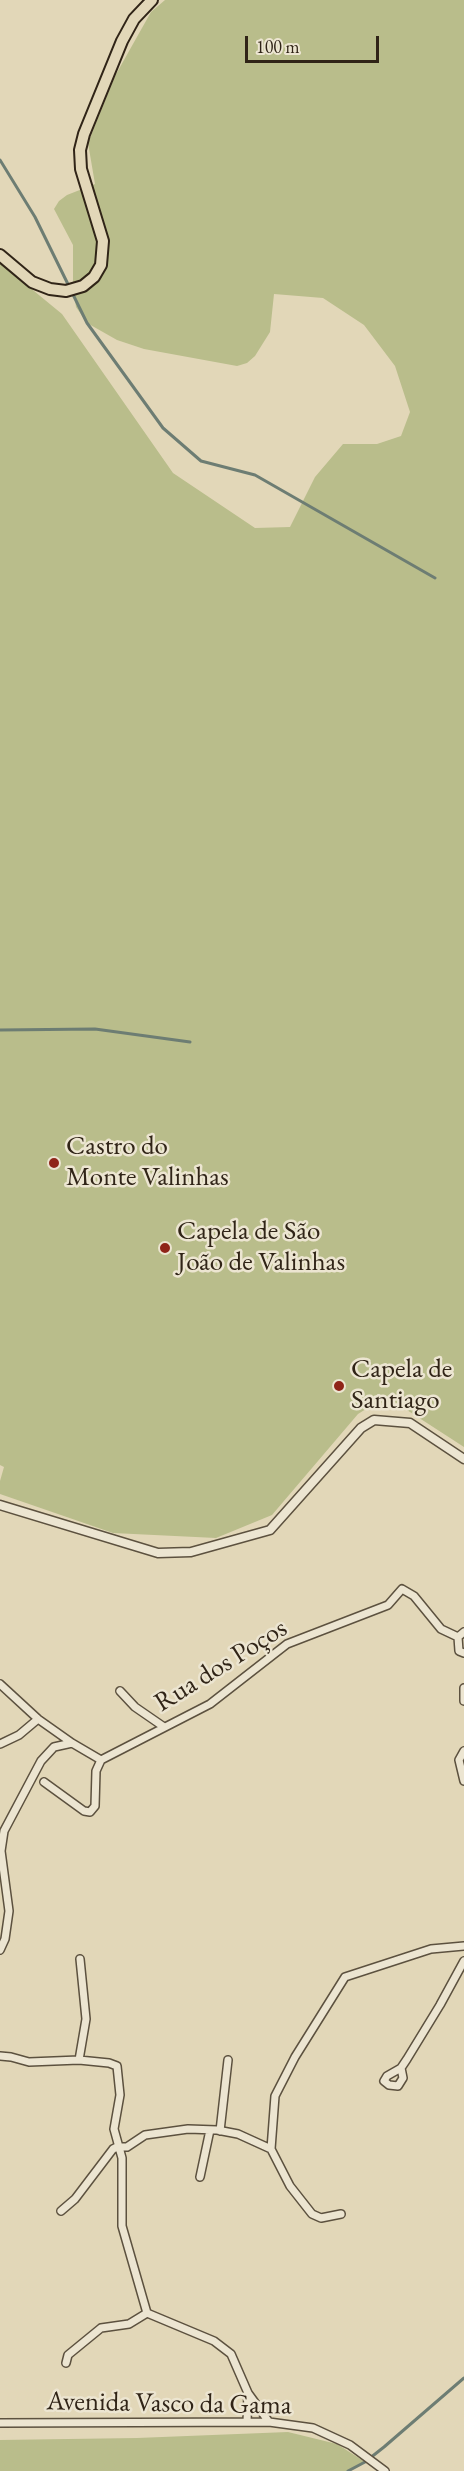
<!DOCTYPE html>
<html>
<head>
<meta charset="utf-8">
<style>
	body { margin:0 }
	#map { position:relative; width:464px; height:2471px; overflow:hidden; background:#e2d7b8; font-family:"EB Garamond",serif }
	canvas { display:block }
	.scale { position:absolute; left:245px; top:36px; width:134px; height:27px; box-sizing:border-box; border:3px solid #302417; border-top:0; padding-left:8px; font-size:18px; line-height:21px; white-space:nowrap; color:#302417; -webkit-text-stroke:4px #ece5d1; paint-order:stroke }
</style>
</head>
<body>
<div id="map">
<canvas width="464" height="2471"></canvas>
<div class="scale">100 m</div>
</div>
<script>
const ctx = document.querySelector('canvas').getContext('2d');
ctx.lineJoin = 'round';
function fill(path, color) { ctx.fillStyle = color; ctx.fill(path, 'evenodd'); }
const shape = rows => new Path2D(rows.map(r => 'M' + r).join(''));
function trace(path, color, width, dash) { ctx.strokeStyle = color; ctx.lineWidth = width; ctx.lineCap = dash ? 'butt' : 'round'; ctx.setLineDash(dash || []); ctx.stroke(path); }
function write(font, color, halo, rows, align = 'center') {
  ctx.font = font + ' "EB Garamond",serif'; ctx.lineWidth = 5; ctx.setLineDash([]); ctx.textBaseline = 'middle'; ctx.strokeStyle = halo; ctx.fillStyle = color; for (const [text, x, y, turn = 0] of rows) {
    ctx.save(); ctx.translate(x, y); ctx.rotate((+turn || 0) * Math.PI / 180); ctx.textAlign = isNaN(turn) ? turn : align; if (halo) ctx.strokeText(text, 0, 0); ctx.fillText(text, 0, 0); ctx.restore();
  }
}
fill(shape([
	[165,0,464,0,464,1447,393,1401,374,1404,358,1414,272,1515,216,1538,113,1533,0,1494,0,1481,4,1467,0,1465,0,263,62,314,173,473,255,528,290,527,315,477,343,444,377,444,401,436,410,412,395,366,364,325,323,298,274,294,270,332,255,356,247,363,237,366,144,349,117,340,87,323,76,307,73,286,73,245,54,209,59,201,67,195,95,184,88,143,115,76,151,12],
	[288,2432,337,2444,365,2462,348,2471,0,2471,0,2440,137,2438]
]), '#b9bd8b');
trace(shape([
	[0,160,35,217,87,323,163,428,201,461,255,475,435,578],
	[0,1030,95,1029,190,1042],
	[348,2471,365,2462,384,2447,464,2378]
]), '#6d7d73', 3);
const minor = shape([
	[458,1637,459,1651,464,1653],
	[0,1684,38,1719,72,1743,101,1760,210,1704,287,1644,388,1605,402,1589,414,1596,441,1629,458,1637,464,1632],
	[464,1688,464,1701],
	[120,1691,135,1707,164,1727],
	[0,1744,19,1735,38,1719],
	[464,1751,459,1760,464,1781],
	[44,1782,84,1811,90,1812,95,1806,96,1771,101,1760],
	[0,1950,5,1939,9,1911,1,1851,4,1831,41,1761,54,1747,72,1743],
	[0,2056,11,2057,29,2062,79,2060,109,2063,117,2066,120,2095,114,2129,122,2158,122,2226,147,2313,214,2341,231,2354,248,2393,269,2422],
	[79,2060,86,2019,80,1959],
	[401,2068,403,2078,398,2086,389,2085,384,2081,387,2076,401,2068,407,2059,440,2005,464,1961],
	[220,2131,228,2060],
	[117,2147,127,2147,145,2135,188,2129,217,2130,238,2134,271,2149],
	[271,2149,275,2096,295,2057,345,1977,431,1949,464,1946],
	[271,2149,290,2186,312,2214,321,2218,341,2214],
	[200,2177,210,2130],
	[61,2211,75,2199,113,2149,117,2147],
	[66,2363,68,2355,101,2328,129,2324,147,2313],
	[247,2422,248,2393],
	[0,2423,269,2422,313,2428,350,2445,385,2471]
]);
const tertiary = shape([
	[0,1505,158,1553,191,1552,270,1530,361,1428,374,1420,410,1423,464,1459]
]);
const primary = shape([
	[0,255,32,282,50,289,66,291,83,286,94,277,101,265,103,241,81,169,80,150,84,134,122,41,134,19,152,0]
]);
trace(minor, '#5c513f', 10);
trace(tertiary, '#5c513f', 11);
trace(primary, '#302417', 14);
trace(minor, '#ece5d1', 7);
trace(tertiary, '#ece5d1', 8);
trace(primary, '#e2d7b8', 10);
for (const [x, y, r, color] of [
	[54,1163,6,"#8f2418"],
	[165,1248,6,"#8f2418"],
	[339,1386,6,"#8f2418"]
]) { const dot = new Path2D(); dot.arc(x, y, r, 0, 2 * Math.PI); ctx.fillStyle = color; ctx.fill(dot); trace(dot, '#ece5d1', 2); }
write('27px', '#302417', '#ece5d1', [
	["Castro do",66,1147],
	["Monte Valinhas",66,1178],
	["Capela de São",177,1232],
	["João de Valinhas",177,1263],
	["Capela de",351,1370],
	["Santiago",351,1401]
], 'left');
write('27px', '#302417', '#ece5d1', [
	["Rua dos Poços",221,1666,-32],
	["Avenida Vasco da Gama",169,2404,1]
]);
</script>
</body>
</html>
